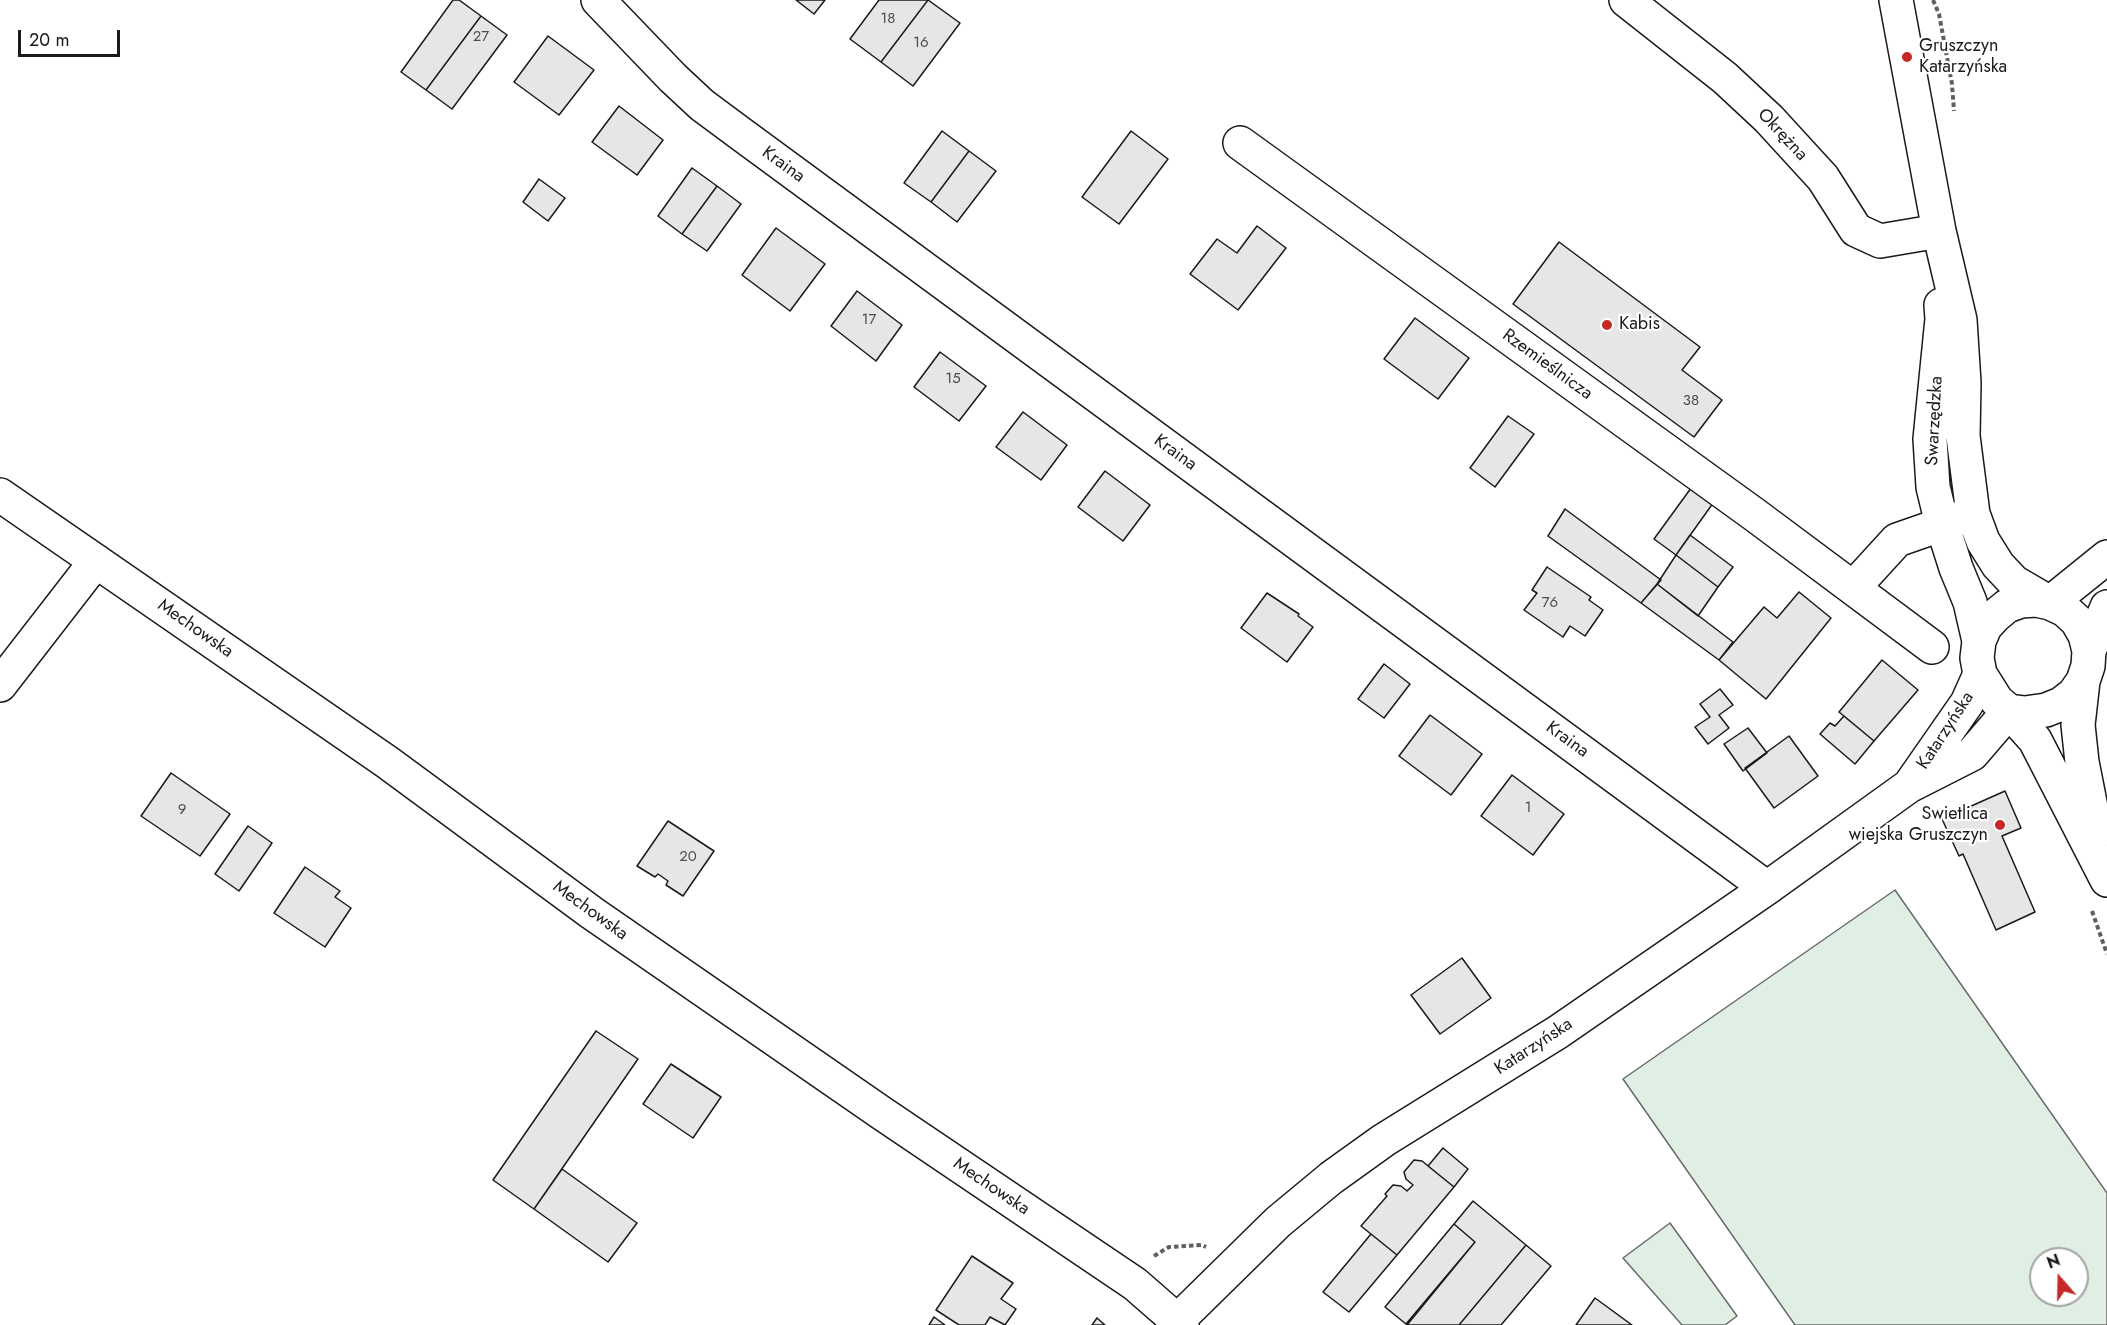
<!DOCTYPE html>
<html>
<head>
<meta charset="utf-8">
<style>
	body { margin:0 }
	#map { position:relative; width:2107px; height:1325px; overflow:hidden; background:#fff; font-family:Jost,sans-serif }
	canvas { display:block }
	.north { position:absolute; left:2029px; top:1247px; width:60px; height:60px; box-sizing:border-box; background:#fff; border:2px solid #a3a3a3; border-radius:50%; rotate:340deg; font-size:16px; font-weight:700; line-height:24px; text-align:center; color:#1a1a1a }
	.north::after { content:''; display:block; margin:auto; width:21px; height:27px; background:#c62828; clip-path:polygon(50% 0,100% 100%,50% 72%,0 100%) }
	.scale { position:absolute; left:18px; top:30px; width:102px; height:27px; box-sizing:border-box; border:3px solid #1a1a1a; border-top:0; padding-left:8px; font-size:18px; line-height:21px; white-space:nowrap; color:#1a1a1a; -webkit-text-stroke:4px #fff; paint-order:stroke }
</style>
</head>
<body>
<div id="map">
<canvas width="2107" height="1325"></canvas>
<div class="north">N</div>
<div class="scale">20 m</div>
</div>
<script>
const ctx = document.querySelector('canvas').getContext('2d');
ctx.lineJoin = 'round';
function fill(path, color) { ctx.fillStyle = color; ctx.fill(path, 'evenodd'); }
const shape = rows => new Path2D(rows.map(r => 'M' + r).join(''));
function trace(path, color, width, dash) { ctx.strokeStyle = color; ctx.lineWidth = width; ctx.lineCap = dash ? 'butt' : 'round'; ctx.setLineDash(dash || []); ctx.stroke(path); }
function write(font, color, halo, rows, align = 'center') {
  ctx.font = font + ' Jost,sans-serif'; ctx.lineWidth = 4.5; ctx.setLineDash([]); ctx.textBaseline = 'middle'; ctx.strokeStyle = halo; ctx.fillStyle = color; for (const [text, x, y, turn = 0] of rows) {
    ctx.save(); ctx.translate(x, y); ctx.rotate((+turn || 0) * Math.PI / 180); ctx.textAlign = isNaN(turn) ? turn : align; if (halo) ctx.strokeText(text, 0, 0); ctx.fillText(text, 0, 0); ctx.restore();
  }
}
const green = shape([
	[1895,890,2107,1193,2107,1325,1795,1325,1623,1079,1895,890],
	[2041,1259,2077,1259,2077,1295,2041,1295,2041,1259],
	[1670,1223,1737,1316,1725,1325,1682,1325,1623,1258,1670,1223]
]);
fill(green, '#e0efe3');
trace(green, '#6a6a6a', 1.5);
const building = shape([
	[453,0,459,0,481,16,426,90,401,72,453,0],
	[796,0,825,0,814,14,796,0],
	[879,0,928,0,881,62,850,39,879,0],
	[928,0,960,23,913,86,881,62,928,0],
	[481,16,507,35,452,109,426,90,481,16],
	[548,36,594,70,559,115,514,82,548,36],
	[619,106,663,140,637,175,592,142,619,106],
	[942,131,969,151,931,202,904,183,942,131],
	[1131,131,1168,159,1119,224,1082,197,1131,131],
	[969,151,996,171,957,222,931,202,969,151],
	[692,168,717,186,682,234,658,216,692,168],
	[539,179,565,198,548,221,523,202,539,179],
	[717,186,741,204,707,251,682,234,717,186],
	[1257,226,1286,248,1238,310,1190,274,1217,239,1237,253,1257,226],
	[776,228,825,264,790,311,742,275,776,228],
	[1559,242,1700,347,1682,370,1722,400,1694,437,1513,304,1559,242],
	[857,291,902,325,876,361,831,326,857,291],
	[1415,318,1469,358,1438,399,1384,359,1415,318],
	[940,352,986,386,959,421,914,387,940,352],
	[1023,412,1067,445,1041,480,996,447,1023,412],
	[1508,416,1534,434,1495,487,1470,468,1508,416],
	[1105,471,1150,505,1123,541,1078,507,1105,471],
	[1694,484,1716,499,1676,555,1654,539,1694,484],
	[1565,509,1661,580,1641,603,1548,536,1565,509],
	[1690,535,1733,567,1718,587,1676,555,1690,535],
	[1676,555,1718,587,1698,616,1657,584,1676,555],
	[1547,567,1591,597,1589,600,1603,610,1585,636,1570,626,1563,637,1524,610,1537,593,1532,590,1547,567],
	[1657,584,1733,642,1719,660,1641,603,1657,584],
	[1799,592,1831,618,1766,699,1719,660,1764,607,1777,618,1799,592],
	[1267,593,1299,614,1298,616,1313,627,1287,662,1241,628,1267,593],
	[1882,660,1918,690,1874,741,1839,712,1882,660],
	[1384,664,1410,684,1384,718,1358,699,1384,664],
	[1720,689,1733,705,1719,715,1729,728,1708,744,1695,727,1710,717,1700,704,1720,689],
	[1430,715,1482,754,1451,795,1399,756,1430,715],
	[1844,716,1874,741,1855,764,1820,734,1830,723,1835,726,1844,716],
	[1748,728,1767,753,1743,771,1724,744,1748,728],
	[1789,736,1818,776,1774,808,1745,768,1789,736],
	[171,773,230,814,200,856,141,816,171,773],
	[1512,775,1564,814,1533,855,1481,816,1512,775],
	[2005,791,2021,828,2002,836,2035,912,1996,930,1963,854,1959,856,1942,819,2005,791],
	[668,821,714,851,683,896,666,885,668,881,658,874,655,877,637,866,668,821],
	[248,826,272,843,239,891,215,874,248,826],
	[305,867,340,891,335,897,351,908,325,947,274,913,305,867],
	[1462,958,1491,998,1440,1034,1411,995,1462,958],
	[596,1031,638,1059,534,1209,493,1180,596,1031],
	[671,1064,721,1097,693,1138,643,1104,671,1064],
	[1443,1148,1468,1169,1454,1187,1428,1166,1443,1148],
	[1414,1160,1422,1161,1454,1187,1397,1255,1361,1226,1387,1196,1385,1194,1393,1185,1401,1186,1407,1191,1413,1185,1406,1179,1404,1172,1414,1160],
	[562,1169,637,1223,608,1262,534,1209,562,1169],
	[1473,1201,1526,1245,1459,1325,1407,1325,1475,1242,1454,1224,1473,1201],
	[1454,1224,1475,1242,1406,1324,1385,1307,1454,1224],
	[1371,1234,1397,1255,1349,1312,1323,1292,1371,1234],
	[1526,1245,1551,1266,1501,1325,1459,1325,1526,1245],
	[972,1256,1013,1283,1001,1299,1016,1309,1005,1325,990,1317,985,1325,959,1325,936,1310,972,1256],
	[1595,1298,1632,1325,1576,1325,1595,1298],
	[934,1317,945,1325,929,1325,934,1317],
	[1097,1318,1105,1325,1092,1325,1097,1318]
]);
fill(building, '#e6e6e6');
trace(building, '#1a1a1a', 1.5);
const minor = shape([
	[598,0,673,78,702,105,737,131,1767,888],
	[1626,0,1725,78,1769,119,1823,178,1856,230,1880,241,1939,231],
	[1896,0,1939,231,1960,320,1964,383,1963,436,1973,514,1983,541,1998,565,2014,582,2050,603,2107,557],
	[1240,143,1755,515,1932,647],
	[1941,305,1942,319,1930,439,1933,487,1942,524,1956,568,1970,602,1979,641],
	[0,495,387,762,592,913,883,1114,1135,1284,1182,1325],
	[1854,587,1897,540,1963,517],
	[2089,651,2107,607],
	[2083,681,2074,694,2061,704,2046,710,2025,713,2009,711,1997,701,1980,674,1977,658,1979,641,1985,627,1995,616,2007,606,2021,601,2036,600,2050,603,2065,610,2077,621,2085,635,2089,651,2088,666,2083,681,2078,725,2082,762,2096,833],
	[0,685,96,561],
	[1912,782,1967,703,1980,674],
	[1173,1325,1278,1222,1331,1178,1384,1140,1558,1032,1767,888,1909,786,1972,754,2009,711,2035,740,2107,880]
]);
trace(minor, '#1a1a1a', 36);
trace(shape([
	[1933,0,1939,14,1952,84,1954,111],
	[2092,911,2107,954],
	[1154,1256,1169,1247,1202,1245,1206,1247]
]), '#5f5f5f', 4, [4.5, 3]);
trace(minor, '#fff', 33);
for (const [x, y, r, color] of [
	[1907,57,6,"#c62828"],
	[1607,325,6,"#c62828"],
	[2000,825,6,"#c62828"]
]) { const dot = new Path2D(); dot.arc(x, y, r, 0, 2 * Math.PI); ctx.fillStyle = color; ctx.fill(dot); trace(dot, '#fff', 2); }
write('15px', '#4d4d4d', null, [
	["18",888,19],
	["27",481,37],
	["16",921,43],
	["17",869,320],
	["15",953,379],
	["38",1691,401],
	["76",1550,603],
	["1",1528,808],
	["9",182,810],
	["20",688,857]
]);
write('18px', '#1a1a1a', '#fff', [
	["Gruszczyn",1919,47],
	["Katarzyńska",1919,68],
	["Kabis",1619,325],
	["Swietlica",1988,815,"right"],
	["wiejska Gruszczyn",1988,836,"right"]
], 'left');
write('18px', '#1a1a1a', '#fff', [
	["Okrężna",1782,135,47],
	["Kraina",783,165,36],
	["Rzemieślnicza",1547,365,36],
	["Swarzędzka",1935,421,-87],
	["Kraina",1175,453,36],
	["Mechowska",195,629,35],
	["Katarzyńska",1946,731,-57],
	["Kraina",1567,740,36],
	["Mechowska",590,911,36],
	["Katarzyńska",1534,1047,-33],
	["Mechowska",991,1187,34]
]);
</script>
</body>
</html>
